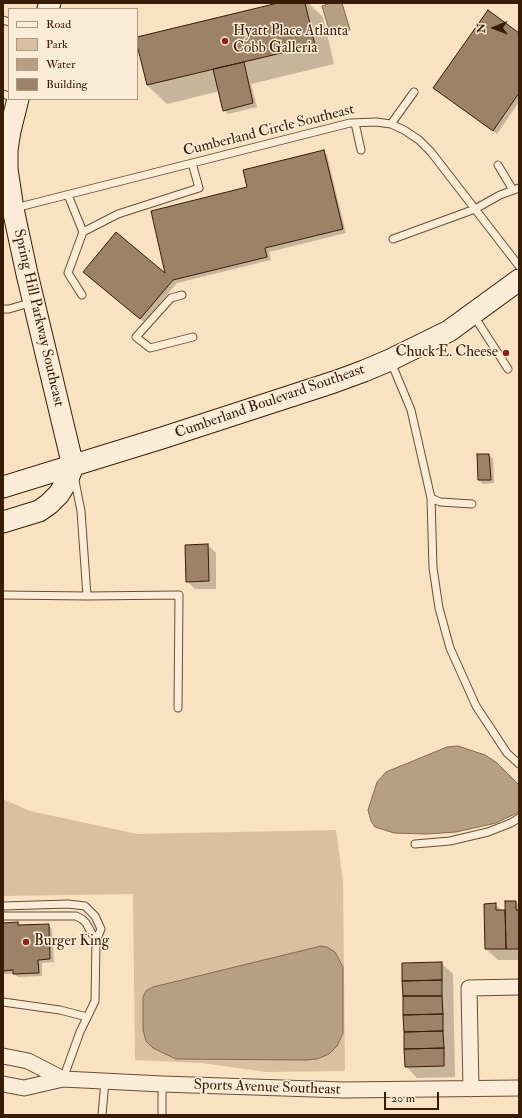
<!DOCTYPE html>
<html>
<head>
<meta charset="utf-8">
<style>
	body { margin:0 }
	#map { position:relative; width:522px; height:1118px; overflow:hidden; background:#f9e2c1; font-family:"IM FELL Double Pica",serif }
	canvas { display:block }
	.frame { position:absolute; inset:0; border:4px solid #381c06; pointer-events:none }
	.legend { position:absolute; left:8px; top:8px; width:130px; height:92px; box-sizing:border-box; background:#fbecd7; border:1px solid #ad9983; margin:0; padding:5px 7px; list-style:none; font-size:12px; color:#381c06 }
	.legend li { display:flex; align-items:center; gap:8px; height:20px }
	.legend b { width:20px; border:1px solid #ad9983 }
	.north { position:absolute; left:474px; top:8px; width:40px; height:40px; -webkit-text-stroke:3px #fbecd7; paint-order:stroke; rotate:269deg; font-size:11px; font-weight:700; line-height:16px; text-align:center; color:#381c06 }
	.north::after { content:''; display:block; margin:auto; width:14px; height:18px; background:#381c06; clip-path:polygon(50% 0,100% 100%,50% 72%,0 100%) }
	.scale { position:absolute; left:384px; top:1092px; width:55px; height:18px; box-sizing:border-box; border:2px solid #381c06; border-top:0; padding-left:5px; font-size:12px; line-height:14px; white-space:nowrap; color:#381c06; -webkit-text-stroke:3px #fbecd7; paint-order:stroke }
</style>
</head>
<body>
<div id="map">
<canvas width="522" height="1118"></canvas>
<div class="frame"></div>
<ul class="legend">
<li><b style="height:5px;background:#fbecd7"></b>Road</li>
<li><b style="height:11px;background:#d8c0a1"></b>Park</li>
<li><b style="height:11px;background:#b79f81"></b>Water</li>
<li><b style="height:11px;background:#9c8367"></b>Building</li>
</ul>
<div class="north">N</div>
<div class="scale">20 m</div>
</div>
<script>
const ctx = document.querySelector('canvas').getContext('2d');
ctx.lineJoin = 'round';
function fill(path, color) { ctx.fillStyle = color; ctx.fill(path, 'evenodd'); }
const shape = rows => new Path2D(rows.map(r => 'M' + r).join(''));
function trace(path, color, width, dash) { ctx.strokeStyle = color; ctx.lineWidth = width; ctx.lineCap = dash ? 'butt' : 'round'; ctx.setLineDash(dash || []); ctx.stroke(path); }
function write(font, color, halo, rows, align = 'center') {
  ctx.font = font + ' "IM FELL Double Pica",serif'; ctx.lineWidth = 3; ctx.setLineDash([]); ctx.textBaseline = 'middle'; ctx.strokeStyle = halo; ctx.fillStyle = color; for (const [text, x, y, turn = 0] of rows) {
    ctx.save(); ctx.translate(x, y); ctx.rotate((+turn || 0) * Math.PI / 180); ctx.textAlign = isNaN(turn) ? turn : align; if (halo) ctx.strokeText(text, 0, 0); ctx.fillText(text, 0, 0); ctx.restore();
  }
}
fill(shape([
	[3,799,30,811,137,834,336,830,343,881,345,1071,266,1072,202,1063,135,1060,133,894,3,896]
]), '#d8c0a1');
const water = shape([
	[331,3,342,3,350,30,331,36,322,6,331,3],
	[458,746,485,755,496,762,519,785,519,812,496,823,456,832,426,834,394,833,375,827,371,821,368,810,377,782,386,772,447,747,458,746],
	[321,946,327,947,335,952,343,967,343,1033,337,1046,329,1054,317,1059,306,1060,176,1059,153,1048,146,1041,143,1030,143,997,146,991,153,987,321,946]
]);
fill(water, '#b79f81');
trace(water, '#846b50', 1);
fill(shape([
	[282,3,308,3,323,17,334,64,251,84,257,107,228,114,224,110,220,91,167,104,147,85,137,38],
	[519,34,519,102,497,134,434,88],
	[323,151,327,155,346,233,269,252,271,260,177,283,144,322,88,276,167,275,248,188],
	[478,455,489,455,493,459,494,483,483,484,479,480],
	[208,545,216,553,216,589,195,589,187,581],
	[516,902,519,905,519,960,498,960,486,949,495,904,502,911,506,911],
	[18,923,21,926,48,925,52,929,54,962,42,963,42,976,18,977,14,974,3,974,3,924],
	[441,963,453,974,455,1077,417,1078,406,1066]
]), '#0003');
const building = shape([
	[278,3,305,3,315,45,147,85,137,45,137,37,278,3],
	[488,10,519,33,519,93,493,131,433,88,488,10],
	[244,62,253,103,223,111,213,69,244,62],
	[324,150,343,229,265,248,267,257,173,280,140,319,83,272,116,232,165,273,151,211,247,187,243,170,324,150],
	[477,454,489,454,491,480,478,480,477,454],
	[208,544,209,581,186,582,185,545,208,544],
	[505,901,516,901,516,910,519,910,519,949,506,949,505,901],
	[496,903,496,910,505,910,506,949,485,949,484,904,496,903],
	[18,922,18,925,49,924,50,959,38,960,39,973,13,974,13,970,3,971,3,923,18,922],
	[442,962,442,980,402,981,402,963,442,962],
	[442,980,442,996,403,996,402,981,442,980],
	[403,996,442,996,443,1014,403,1015,403,996],
	[443,1014,443,1031,404,1032,403,1015,443,1014],
	[443,1031,444,1048,404,1049,404,1032,443,1031],
	[444,1048,444,1066,405,1067,404,1049,444,1048]
]);
fill(building, '#9c8367');
trace(building, '#381c06', 1);
const lane = shape([
	[3,20,9,22],
	[3,94,9,96],
	[355,123,361,150],
	[391,124,414,92],
	[498,165,513,190],
	[68,195,83,232],
	[15,208,350,123,376,122,391,124,404,130,419,140,431,152,519,266],
	[393,239,475,209,500,195,519,188],
	[82,295,68,273,83,232,118,214,199,188,192,163],
	[182,295,171,298,136,337,150,348,193,337],
	[3,309,9,309,33,302],
	[474,316,508,369],
	[391,362,411,410,431,498,433,568,439,608,450,648,476,706,507,753,519,764],
	[431,498,440,502,472,504],
	[3,595,87,596,81,511,74,476],
	[87,596,179,595,178,708],
	[415,844,450,841,488,832,511,823,519,818],
	[3,906,68,904,85,906,95,916,101,929,96,941,95,1001,80,1032,63,1079],
	[3,916,76,916,82,919,86,923,96,941],
	[3,1002,60,1010,87,1017],
	[102,1115,105,1081],
	[162,1115,162,1084]
]);
const street = shape([
	[3,1056,28,1061,63,1079],
	[3,1084,24,1088,63,1079,162,1084,344,1090,519,1088],
	[471,1089,469,988,519,987]
]);
const secondary = shape([
	[48,9,50,3],
	[18,99,10,131,7,150,7,169,13,209,27,274,73,466],
	[3,487,162,438,334,382,364,371,390,360,449,331,519,280],
	[3,522,39,511,49,504,59,494,67,481,73,466]
]);
trace(lane, '#684e35', 9);
trace(street, '#684e35', 17);
trace(secondary, '#381c06', 23);
trace(lane, '#fbecd7', 7);
trace(street, '#fbecd7', 15);
trace(secondary, '#fbecd7', 21);
for (const [x, y, r, color] of [
	[225,41,4,"#8f2418"],
	[506,353,4,"#8f2418"],
	[26,942,4,"#8f2418"]
]) { const dot = new Path2D(); dot.arc(x, y, r, 0, 2 * Math.PI); ctx.fillStyle = color; ctx.fill(dot); trace(dot, '#fbecd7', 1.5); }
write('15px', '#381c06', '#fbecd7', [
	["Hyatt Place Atlanta",233,32],
	["Cobb Galleria",233,49],
	["Chuck E. Cheese",498,353,"right"],
	["Burger King",34,942]
], 'left');
write('15px', '#381c06', '#fbecd7', [
	["Cumberland Circle Southeast",269,131,-14],
	["Spring Hill Parkway Southeast",38,318,77],
	["Cumberland Boulevard Southeast",270,402,-19],
	["Sports Avenue Southeast",267,1088,2]
]);
</script>
</body>
</html>
